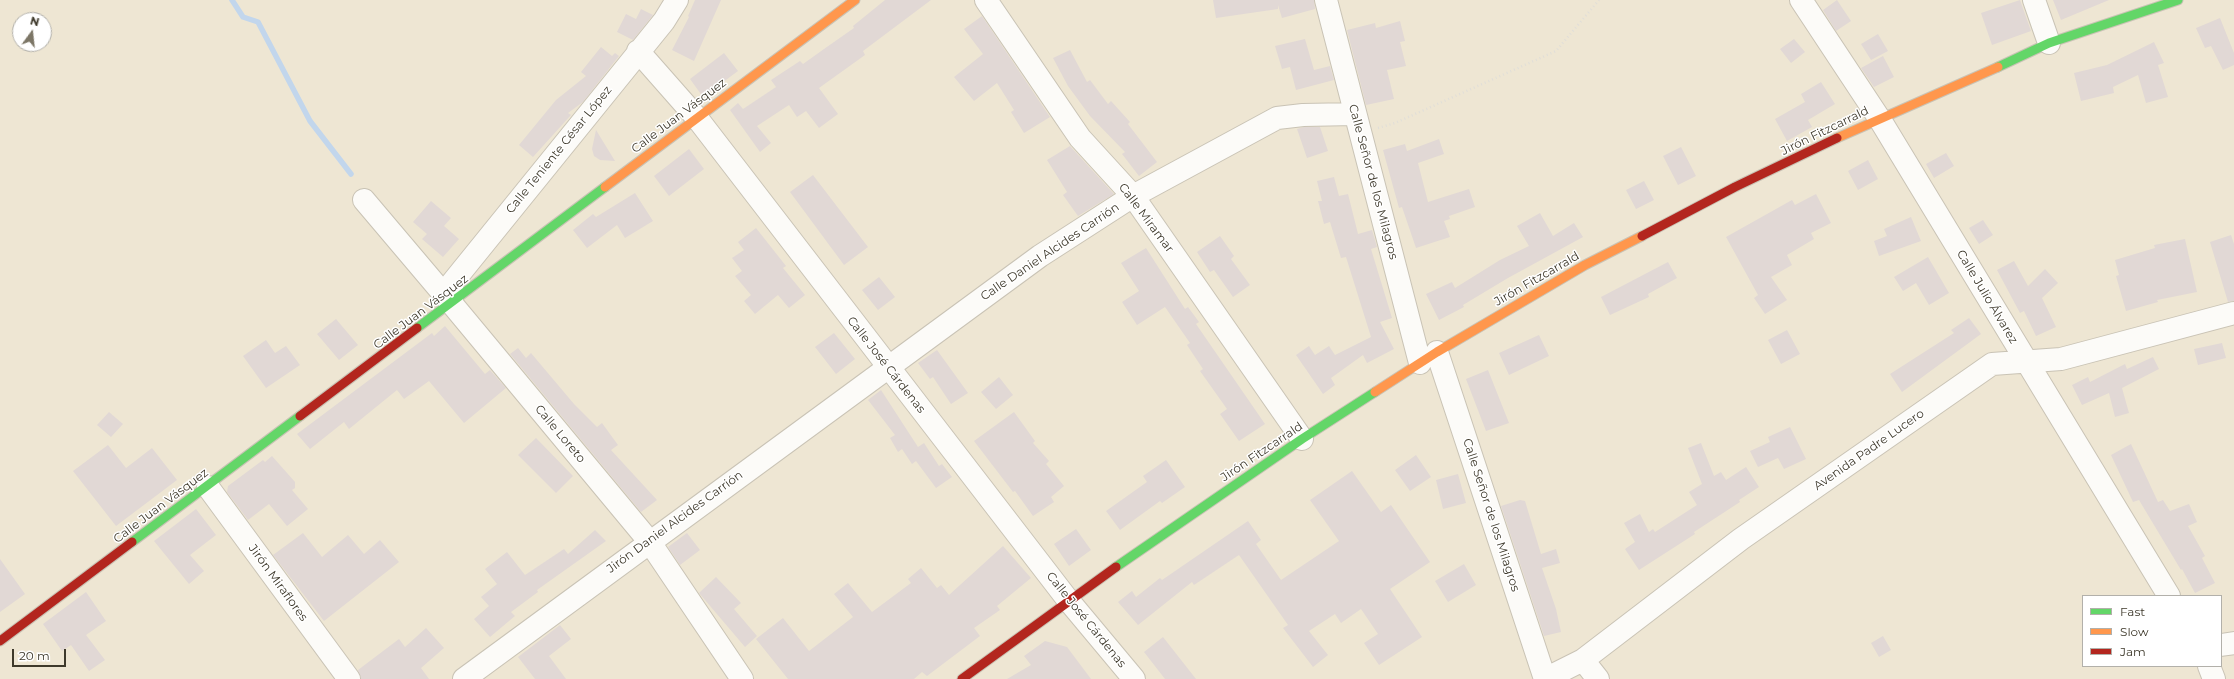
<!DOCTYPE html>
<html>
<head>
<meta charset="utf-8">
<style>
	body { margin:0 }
	#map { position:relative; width:2234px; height:679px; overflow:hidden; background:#eee6d3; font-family:Montserrat,sans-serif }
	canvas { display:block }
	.legend { position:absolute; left:2082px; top:595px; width:140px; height:72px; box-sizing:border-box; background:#fff; border:1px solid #b2b0aa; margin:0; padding:5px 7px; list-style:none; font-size:12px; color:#3e392b }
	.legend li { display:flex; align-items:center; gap:8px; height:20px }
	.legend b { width:20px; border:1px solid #b2b0aa }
	.north { position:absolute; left:12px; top:12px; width:40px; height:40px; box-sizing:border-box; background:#fff; border:1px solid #b2b0aa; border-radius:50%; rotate:15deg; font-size:11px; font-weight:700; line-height:16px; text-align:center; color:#3e392b }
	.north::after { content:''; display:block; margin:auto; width:14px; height:18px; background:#7c7666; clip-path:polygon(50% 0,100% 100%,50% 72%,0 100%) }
	.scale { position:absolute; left:12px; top:649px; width:54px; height:18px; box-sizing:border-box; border:2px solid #3e392b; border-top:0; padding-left:5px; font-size:12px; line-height:14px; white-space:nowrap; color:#3e392b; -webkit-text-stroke:3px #fff; paint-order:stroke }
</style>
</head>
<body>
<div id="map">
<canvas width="2234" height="679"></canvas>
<ul class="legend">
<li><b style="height:5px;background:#63d668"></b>Fast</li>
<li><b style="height:5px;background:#ff974d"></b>Slow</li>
<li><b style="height:5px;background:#b3261e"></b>Jam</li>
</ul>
<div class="north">N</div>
<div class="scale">20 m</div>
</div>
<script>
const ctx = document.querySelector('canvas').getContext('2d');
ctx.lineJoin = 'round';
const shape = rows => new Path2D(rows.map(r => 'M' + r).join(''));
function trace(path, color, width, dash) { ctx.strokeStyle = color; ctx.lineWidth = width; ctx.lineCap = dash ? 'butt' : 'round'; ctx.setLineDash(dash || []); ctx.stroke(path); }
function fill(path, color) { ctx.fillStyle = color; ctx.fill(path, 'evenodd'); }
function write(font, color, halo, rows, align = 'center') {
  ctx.font = font + ' Montserrat,sans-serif'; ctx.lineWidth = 3; ctx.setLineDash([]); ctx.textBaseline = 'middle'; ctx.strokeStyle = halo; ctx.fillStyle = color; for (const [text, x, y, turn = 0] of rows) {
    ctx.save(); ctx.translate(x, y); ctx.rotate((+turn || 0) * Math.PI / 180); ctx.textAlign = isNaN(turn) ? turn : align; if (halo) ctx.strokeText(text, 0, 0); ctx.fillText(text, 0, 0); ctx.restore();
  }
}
trace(shape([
	[232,0,243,17,258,22,310,121,351,174]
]), '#c2d6ec', 5.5);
fill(shape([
	[695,0,721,0,694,61,672,50,689,17,688,16],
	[885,0,931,0,863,51,865,55,819,88,838,114,819,128,806,111,797,117,789,105,757,126,771,143,760,152,730,110,738,103,743,109,776,87,771,80,800,61,803,64,824,49,854,28,853,26],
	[1213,0,1314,0,1315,9,1282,18,1278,5,1278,9,1216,18],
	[1837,0,1851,21,1836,31,1823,10],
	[2020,0,2031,31,1992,45,1981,13],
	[2053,0,2109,0,2061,20],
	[641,9,653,15,633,40,617,32,626,14,636,19],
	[982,16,1050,117,1024,133,1011,112,1014,110,997,83,974,101,954,77,983,54,964,29],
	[2220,18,2234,53,2234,65,2223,70,2211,46,2205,48,2196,28],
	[1400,21,1405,41,1400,42,1406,66,1387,70,1394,99,1366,105,1347,30,1375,23,1376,28],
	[1878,34,1888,51,1871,60,1861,44],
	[1305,39,1314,70,1330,66,1334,80,1296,90,1290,67,1282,69,1275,46],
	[1794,39,1805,52,1791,63,1780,49],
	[2154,42,2164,63,2158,65,2168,97,2146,103,2138,75,2113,87,2114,93,2081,101,2074,73,2107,65],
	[601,47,612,56,615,53,619,56,583,102,568,113,571,115,533,157,519,145,556,100,586,76,581,72],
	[1070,50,1087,82,1090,80,1108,104,1111,101,1130,122,1128,124,1157,162,1139,176,1122,154,1125,152,1090,116,1068,86,1053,58],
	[724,53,738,71,703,97,690,79],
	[1883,56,1894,77,1874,87,1861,68],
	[1821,82,1835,104,1808,120,1812,127,1787,141,1775,119,1805,102,1801,94],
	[1304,127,1320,127,1328,151,1307,158,1297,129],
	[596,130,615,161,600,160,594,156,592,149],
	[1439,139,1444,154,1418,163,1428,202,1469,189,1475,207,1449,216,1450,219,1444,221,1450,237,1416,248,1402,207,1399,208,1383,150,1405,144,1407,151],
	[1070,146,1114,194,1078,216,1063,195,1067,192,1047,160],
	[1681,147,1696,176,1678,185,1663,156],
	[689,149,704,169,669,196,654,176],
	[1946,153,1954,166,1934,178,1926,164],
	[1868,160,1878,179,1858,190,1848,171],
	[813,175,868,247,844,265,790,192],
	[1334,177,1339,196,1348,194,1358,234,1372,230,1377,247,1371,249,1392,318,1380,322,1394,349,1367,363,1363,355,1331,378,1335,385,1323,394,1296,355,1309,346,1315,355,1329,346,1335,355,1371,337,1346,257,1341,258,1330,222,1324,224,1318,201,1322,201,1317,181],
	[1644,181,1654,200,1636,209,1626,190],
	[635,193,653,221,625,238,617,225,587,248,573,230,593,214,596,217],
	[1816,194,1831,223,1811,233,1814,239,1787,255,1792,265,1771,277,1787,300,1765,314,1754,298,1758,295,1726,237,1792,200,1795,205],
	[431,201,451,218,444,226,459,239,443,257,422,239,427,234,413,222],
	[1540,213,1553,236,1574,223,1583,237,1508,278,1463,305,1464,307,1439,320,1426,294,1452,282,1455,288,1500,260,1529,246,1517,226],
	[1911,217,1921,241,1879,256,1874,241,1887,236,1884,229],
	[1983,220,1993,235,1979,244,1969,228],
	[756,228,786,266,783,268,805,295,789,308,778,295,755,314,744,301,751,295,735,276,742,271,732,258,744,250,738,242],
	[2231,235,2234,244,2234,301,2228,302,2210,242],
	[1220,236,1234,256,1231,259,1250,285,1233,297,1214,270,1210,272,1197,252],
	[2185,239,2197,292,2157,300,2158,302,2126,311,2116,276,2119,275,2115,260,2155,248,2154,245],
	[1146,248,1185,309,1188,307,1199,322,1196,324,1265,424,1239,441,1220,414,1227,409,1200,371,1203,369,1187,345,1190,343,1165,307,1137,325,1122,302,1139,291,1121,263],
	[1928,257,1949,293,1929,305,1916,283,1903,291,1894,277],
	[2014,261,2028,286,2045,269,2058,283,2042,298,2056,327,2036,336,2024,311,2020,313,1997,270],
	[1668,262,1677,278,1648,294,1649,297,1610,315,1601,297],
	[879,277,895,297,878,310,862,290],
	[1969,318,1981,334,1902,392,1890,374,1954,333,1951,330],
	[336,319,358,345,339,360,317,334],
	[445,326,485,374,490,370,506,388,464,423,429,381,404,399,397,390,349,429,344,422,310,449,297,434,432,333,434,336],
	[1787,330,1800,354,1781,364,1768,340],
	[834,333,855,359,836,374,815,347],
	[1539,335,1549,356,1509,375,1499,353],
	[266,340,275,353,286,346,300,365,266,388,243,356],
	[2222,343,2226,358,2198,365,2194,349],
	[518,348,526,358,531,353,574,404,597,427,602,423,618,445,611,450,657,500,641,512,510,354],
	[937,350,968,393,951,404,933,377,930,379,918,363],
	[2153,357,2159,369,2122,388,2129,413,2115,417,2109,393,2082,405,2072,385,2088,377,2090,382,2125,364,2127,369],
	[1488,370,1509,423,1486,431,1466,379],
	[999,377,1013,395,996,409,981,392],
	[881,390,918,447,924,443,939,466,942,464,952,477,936,488,916,461,912,464,902,449,898,452,890,438,895,435,868,400],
	[109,412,123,424,111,437,97,425],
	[1014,412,1035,441,1033,443,1049,461,1046,464,1064,486,1051,497,1054,502,1033,516,1015,491,1013,492,974,441],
	[1790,427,1806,459,1784,469,1778,458,1758,467,1750,451,1770,442,1768,437],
	[536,438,573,476,556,493,518,455],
	[1701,443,1714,476,1721,472,1726,480,1746,467,1759,487,1739,500,1740,502,1694,532,1695,534,1639,570,1625,549,1635,542,1624,523,1640,514,1649,532,1653,529,1655,532,1697,505,1689,492,1702,484,1688,448],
	[2131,444,2158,502,2163,500,2170,511,2189,504,2197,522,2188,526,2205,556,2202,558,2215,583,2195,593,2182,569,2181,570,2139,500,2133,502,2111,455],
	[108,445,126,468,152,448,177,480,116,526,73,471],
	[1416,455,1431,477,1410,491,1395,470],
	[272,456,295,482,295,488,292,490,308,509,287,526,269,504,248,520,227,492,228,486,263,460,265,462],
	[1166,460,1185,487,1162,503,1160,501,1120,530,1106,511,1147,482,1143,476],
	[1352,471,1381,512,1391,505,1430,562,1390,589,1422,637,1379,665,1364,643,1378,634,1361,609,1341,623,1335,614,1309,631,1328,655,1313,667,1283,628,1288,625,1239,555,1194,585,1192,582,1138,625,1118,602,1132,591,1136,597,1160,578,1162,580,1248,521,1261,540,1256,544,1281,580,1339,541,1310,500],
	[1458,474,1466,503,1443,509,1436,480],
	[1520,500,1525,501,1541,554,1556,549,1560,563,1542,568,1556,609,1561,632,1544,636,1501,506],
	[196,509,216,535,190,555,204,571,189,584,154,541],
	[1076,529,1091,550,1069,566,1054,544],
	[595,530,606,541,537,590,538,592,511,612,515,616,490,637,474,619,489,606,481,597,497,584,485,569,507,552,525,575,564,549,568,554],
	[303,533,322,557,348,535,364,554,380,540,399,562,324,621,273,555],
	[687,533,700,550,680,565,668,547],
	[1003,546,1031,578,997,606,1000,610,974,628,980,636,927,676,922,672,914,679,788,679,756,639,783,618,809,651,853,617,834,594,848,583,872,612,911,583,908,579,921,568,937,588,941,585,949,595],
	[0,559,25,594,0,612],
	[1464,564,1476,585,1448,602,1435,581],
	[716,577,741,603,734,609,757,636,745,647,699,593],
	[86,592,106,621,86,635,105,660,89,671,71,645,62,651,43,624],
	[560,625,571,639,549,656,566,679,535,679,518,657],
	[426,628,444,648,421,668,429,679,361,679,358,670,399,639,405,647],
	[1883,636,1891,650,1879,657,1871,643],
	[1163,637,1196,679,1165,679,1144,652],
	[1045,641,1067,647,1091,679,1007,679,1031,665,1024,656]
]), '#e1d8d5');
const street = shape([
	[986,0,1080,138,1133,196,1302,439],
	[1326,0,1420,363],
	[1801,0,1879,118,2169,596],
	[2034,0,2049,43],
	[638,51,697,118,1068,600,1134,679],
	[364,200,452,304,649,541,742,679],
	[452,304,452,283,664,21,677,0],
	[1437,352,1545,679],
	[208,487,349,679],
	[2221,645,2234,643],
	[1583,660,1598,679],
	[2209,666,2214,679],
	[464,679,1040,256,1133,196,1277,118,1303,115,1355,114],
	[1545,679,1583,660,1741,539,1992,364,2061,359,2234,313]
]);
const fast = shape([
	[1998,67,2049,43,2178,0],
	[417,328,605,187],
	[132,542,300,416],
	[1116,567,1302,439,1375,392]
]);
const slow = shape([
	[1837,138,1998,67],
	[605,187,855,0],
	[1375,392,1437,352,1585,265,1642,236]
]);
const jam = shape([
	[1642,236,1735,187,1837,138],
	[300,416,417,328],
	[0,641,132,542],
	[962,679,1116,567]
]);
trace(street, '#c9c3b5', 24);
trace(fast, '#c9c3b5', 11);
trace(slow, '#c9c3b5', 11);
trace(jam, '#c9c3b5', 11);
trace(shape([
	[1378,128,1395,123,1556,51,1599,0]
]), '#e0ded8', 2.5, [1, 3]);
trace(street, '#fcfbf8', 22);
trace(fast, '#63d668', 9);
trace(slow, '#ff974d', 9);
trace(jam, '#b3261e', 9);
write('12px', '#3e392b', '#fff', [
	["Calle Juan Vásquez",679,116,-37],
	["Jirón Fitzcarrald",1825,131,-26],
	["Calle Teniente César López",559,150,-51],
	["Calle Señor de los Milagros",1373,182,75],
	["Calle Miramar",1146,218,53],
	["Calle Daniel Alcides Carrión",1050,252,-34],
	["Jirón Fitzcarrald",1537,279,-30],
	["Calle Julio Álvarez",1987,297,59],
	["Calle Juan Vásquez",421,312,-37],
	["Calle José Cárdenas",886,365,52],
	["Calle Loreto",560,434,50],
	["Avenida Padre Lucero",1869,450,-35],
	["Jirón Fitzcarrald",1262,452,-34],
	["Calle Juan Vásquez",161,506,-37],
	["Calle Señor de los Milagros",1491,515,72],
	["Jirón Daniel Alcides Carrión",675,522,-36],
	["Jirón Miraflores",278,583,54],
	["Calle José Cárdenas",1086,620,51]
]);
</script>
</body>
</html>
